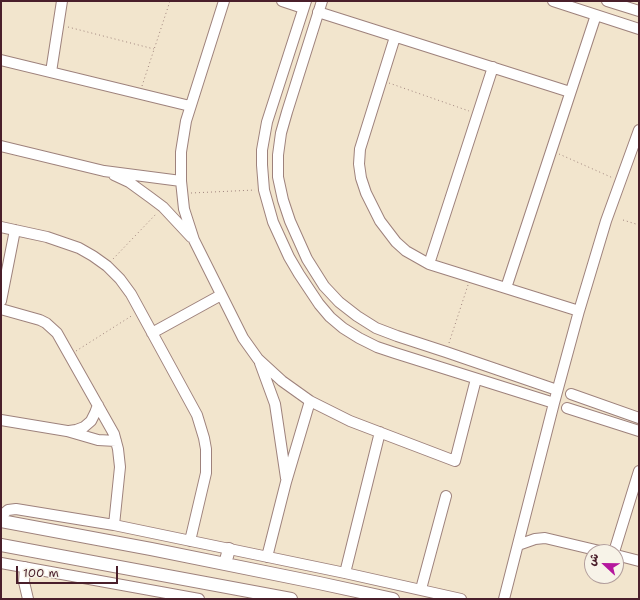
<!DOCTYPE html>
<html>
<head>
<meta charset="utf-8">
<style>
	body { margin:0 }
	#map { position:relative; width:640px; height:600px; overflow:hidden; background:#f2e5cd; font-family:"Shantell Sans","Playpen Sans Arabic",sans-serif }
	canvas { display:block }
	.frame { position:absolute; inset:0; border:2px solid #4a1f2b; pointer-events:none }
	.north { position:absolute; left:584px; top:544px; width:40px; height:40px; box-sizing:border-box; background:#f7f3e8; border:1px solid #b29e9c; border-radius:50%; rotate:292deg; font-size:11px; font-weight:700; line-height:16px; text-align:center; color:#4a1f2b }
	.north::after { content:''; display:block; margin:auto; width:14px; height:18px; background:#b5179e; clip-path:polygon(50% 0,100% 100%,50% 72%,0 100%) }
	.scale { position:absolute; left:16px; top:566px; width:102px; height:18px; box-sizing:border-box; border:2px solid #4a1f2b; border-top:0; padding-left:5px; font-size:12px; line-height:14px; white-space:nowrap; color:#4a1f2b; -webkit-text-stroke:3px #f7f3e8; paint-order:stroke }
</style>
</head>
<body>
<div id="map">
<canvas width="640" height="600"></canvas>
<div class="frame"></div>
<div class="north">ش</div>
<div class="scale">100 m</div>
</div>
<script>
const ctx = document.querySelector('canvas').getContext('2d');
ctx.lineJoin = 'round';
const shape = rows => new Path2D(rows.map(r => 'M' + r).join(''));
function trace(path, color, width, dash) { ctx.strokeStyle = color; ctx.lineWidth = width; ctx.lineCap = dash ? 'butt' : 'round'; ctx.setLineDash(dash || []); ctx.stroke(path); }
const minor = shape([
	[224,1,186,121,181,152,181,181,184,209,194,240,243,338,258,359,282,381,310,401,350,421,455,461,476,379],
	[282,1,303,8],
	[306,1,267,122,262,150,262,165,264,190,273,222,289,257,299,274,319,304,330,317,343,328,359,338,377,347,395,353,554,403],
	[322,1,287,112,281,133,278,155,278,177,283,200,290,221,307,259,324,286,339,302,357,316,376,328,397,336,446,352,557,390],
	[553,1,639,29],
	[607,1,639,11],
	[318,12,570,92],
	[395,37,360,149,359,164,361,178,366,193,380,221,396,242,406,251,429,264,579,311],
	[1,60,190,106],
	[51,72,62,1],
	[1,146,104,171,181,181],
	[114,175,129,182,151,198,163,207,191,237],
	[1,227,47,237,79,248,93,256,107,266,120,279,131,294,197,415,204,438,206,449,206,473,190,541],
	[429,264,493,67],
	[506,288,596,15],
	[1,301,15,230],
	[1,309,40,320,46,323,57,333,114,434,118,449,120,467,114,525],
	[152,333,221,295],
	[260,363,275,404,286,478],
	[571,394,639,418],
	[567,408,639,431],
	[1,420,67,431,98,440,116,441],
	[69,431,76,430,84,427,91,421,95,413,98,405],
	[1,516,8,510,16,509,114,525,345,573,461,599],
	[518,545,535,539,545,538,604,552],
	[614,552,639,471],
	[616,555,639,561],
	[267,557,286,482,310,401],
	[1,563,199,599],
	[25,567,24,582,28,599],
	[345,573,380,432],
	[421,589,446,496],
	[504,599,554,403,579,311,606,221,639,130]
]);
const major = shape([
	[1,521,151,549,319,583,393,599],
	[1,545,291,599],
	[225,564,229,549]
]);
trace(minor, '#9e827c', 12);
trace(major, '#9e827c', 14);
trace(shape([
	[68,27,154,49],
	[389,83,469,111],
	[142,86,170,1],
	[559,154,613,178],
	[191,193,255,190],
	[623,220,639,225],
	[113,259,157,213],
	[449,343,468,285],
	[76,351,133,315]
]), '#9e827c', 1, [1, 3]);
trace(minor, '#fff', 10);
trace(major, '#fff', 12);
</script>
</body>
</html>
